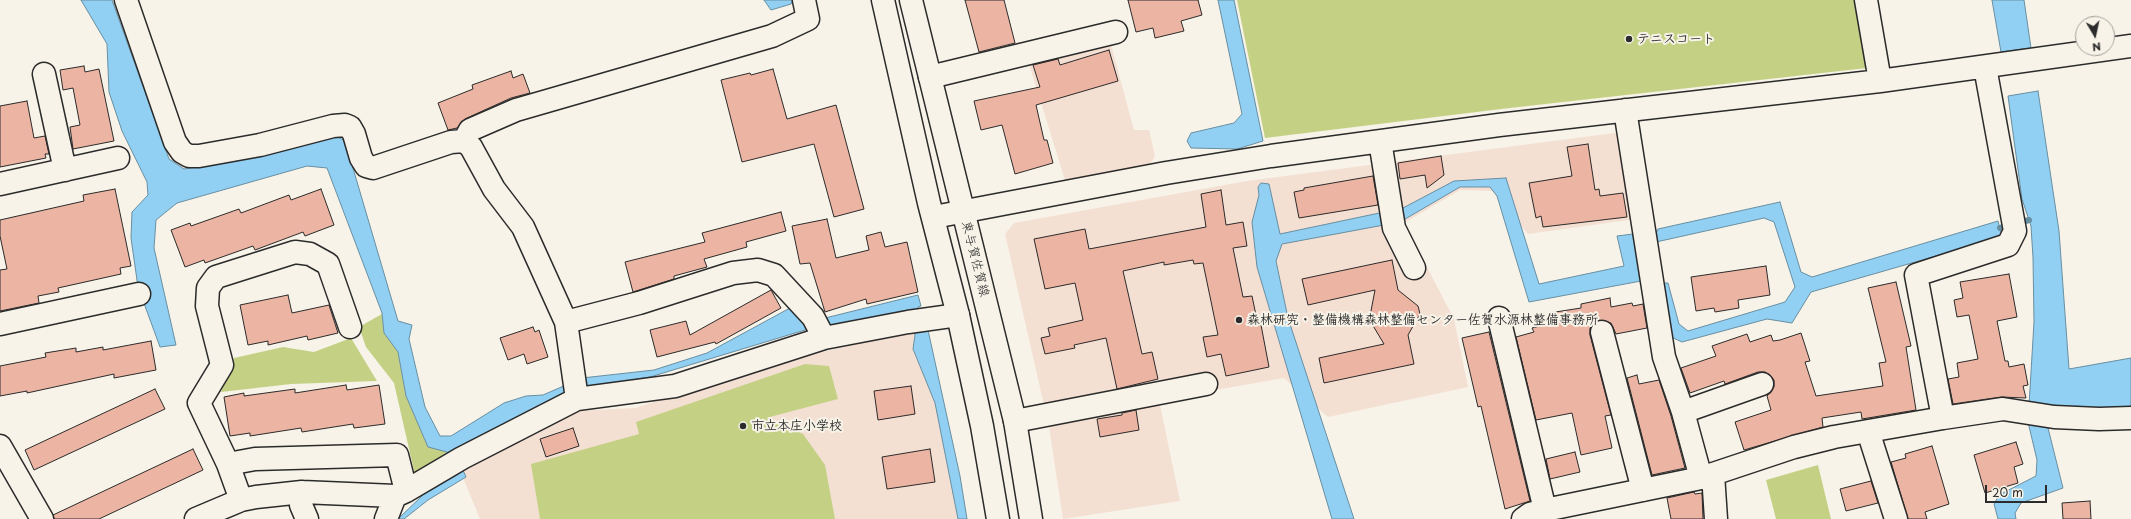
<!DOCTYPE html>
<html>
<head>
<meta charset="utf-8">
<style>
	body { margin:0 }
	#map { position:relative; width:2131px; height:519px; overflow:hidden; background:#f7f3e8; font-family:"Playpen Sans",sans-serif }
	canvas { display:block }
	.north { position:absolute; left:2075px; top:16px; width:40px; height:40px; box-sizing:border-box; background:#f7f3e8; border:1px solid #a5a39c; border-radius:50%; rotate:171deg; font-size:11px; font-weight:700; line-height:16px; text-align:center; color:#2b2b2b }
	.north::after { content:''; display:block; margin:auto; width:14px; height:18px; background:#2b2b2b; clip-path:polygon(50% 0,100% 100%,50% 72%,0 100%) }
	.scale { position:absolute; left:1985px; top:485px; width:62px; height:18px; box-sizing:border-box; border:2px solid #2b2b2b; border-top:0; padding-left:5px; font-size:12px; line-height:14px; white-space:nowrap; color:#2b2b2b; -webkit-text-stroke:3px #f7f3e8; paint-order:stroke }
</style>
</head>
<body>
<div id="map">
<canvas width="2131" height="519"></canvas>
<div class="north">N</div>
<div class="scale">20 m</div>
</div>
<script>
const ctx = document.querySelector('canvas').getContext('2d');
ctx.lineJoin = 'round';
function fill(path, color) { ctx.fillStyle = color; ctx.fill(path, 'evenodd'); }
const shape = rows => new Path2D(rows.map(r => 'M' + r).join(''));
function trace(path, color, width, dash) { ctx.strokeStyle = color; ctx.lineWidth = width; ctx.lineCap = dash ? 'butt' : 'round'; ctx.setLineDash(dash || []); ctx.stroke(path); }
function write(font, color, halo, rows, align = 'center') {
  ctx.font = font + ' "Playpen Sans","Klee One",sans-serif'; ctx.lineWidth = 4; ctx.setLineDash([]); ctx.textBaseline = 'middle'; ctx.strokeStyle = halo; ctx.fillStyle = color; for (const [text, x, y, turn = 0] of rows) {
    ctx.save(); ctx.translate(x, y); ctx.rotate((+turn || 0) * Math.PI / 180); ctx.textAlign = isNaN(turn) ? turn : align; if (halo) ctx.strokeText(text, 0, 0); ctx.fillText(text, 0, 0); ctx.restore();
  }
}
fill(shape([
	[1110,41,1134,130,1149,130,1155,156,1149,166,1065,180,1028,61],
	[1622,132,1636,219,1528,234,1492,191,1460,190,1404,223,1454,319,1468,387,1328,417,1284,378,1159,400,1180,501,1063,519,1049,427,1005,234,1014,223,1247,181],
	[911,332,915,335,913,349,935,403,958,519,480,519,461,473,516,441,576,411,635,408,786,360]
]), '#f4e0d3');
fill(shape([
	[1237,0,1855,0,1867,68,1501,109,1265,138],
	[382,314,384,333,398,352,406,396,428,446,447,452,415,475,394,383,366,347,359,327],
	[351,338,377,381,291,384,221,392,234,358,283,347,314,352],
	[805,364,829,366,838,399,766,418,803,434,825,465,835,519,540,519,531,464,639,434,636,422],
	[1818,465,1831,519,1776,519,1766,480]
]), '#c4d185');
const water = shape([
	[81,0,112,0,169,159,184,169,260,156,336,136,345,141,398,321,412,325,409,339,425,407,440,436,451,436,504,403,526,396,543,395,582,378,654,370,707,353,790,308,805,323,918,295,921,306,918,307,924,331,928,330,960,476,967,519,958,519,935,403,913,349,915,335,907,311,805,330,650,377,567,391,454,450,466,477,428,500,404,519,398,519,424,494,457,475,447,452,428,447,406,396,398,352,384,333,382,313,327,168,307,166,177,203,156,220,154,248,176,345,160,347,138,287,131,238,132,212,148,195,147,182,122,131,109,92,107,44,81,0],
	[764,0,793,0,791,4,771,10,764,0],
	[1218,0,1234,0,1263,141,1237,149,1191,148,1187,141,1191,133,1234,123,1242,114,1218,0],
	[1992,0,2024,0,2031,48,2001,52,1992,0],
	[2038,91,2059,231,2069,369,2131,358,2131,409,2087,409,2049,405,2048,428,2063,488,2021,503,2015,513,2016,519,1998,519,1994,504,1999,495,2036,476,2037,460,2028,422,2034,322,2033,258,2031,226,2022,199,2008,96,2038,91],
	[1506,178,1539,284,1624,266,1617,236,1633,234,1641,281,1529,302,1497,196,1490,187,1460,187,1400,222,1282,244,1276,261,1288,318,1354,519,1332,519,1257,267,1252,222,1259,195,1258,187,1261,183,1269,184,1280,234,1403,208,1454,181,1506,178],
	[1780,202,1801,272,1812,277,1998,221,2002,237,1811,292,1792,323,1767,319,1682,342,1671,337,1661,283,1668,283,1679,324,1688,331,1785,302,1795,287,1774,222,1764,218,1656,242,1655,236,1658,229,1780,202]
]);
fill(water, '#91d0f2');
trace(water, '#688ea2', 1);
trace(shape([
	[2000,228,2029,220]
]), '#688ea2', 6);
const building = shape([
	[965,0,1004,0,1015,43,979,52,965,0],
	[1128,0,1198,0,1202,15,1181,21,1184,31,1155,38,1153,28,1136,32,1128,0],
	[1109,50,1118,81,1036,105,1044,140,1047,140,1053,163,1015,174,1002,125,981,130,974,101,1040,87,1033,65,1058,59,1060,65,1109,50],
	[84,66,85,72,99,69,114,141,73,149,70,127,80,125,73,88,63,90,60,70,84,66],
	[773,69,787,119,836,105,864,209,834,217,814,144,742,162,721,80,750,73,751,75,773,69],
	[511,71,513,78,523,74,530,93,511,98,465,119,457,128,448,130,438,103,473,89,472,85,511,71],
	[27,101,34,138,45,136,49,154,45,154,46,158,0,167,0,106,27,101],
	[1588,144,1595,190,1599,189,1600,196,1623,193,1627,217,1543,227,1541,216,1536,218,1529,183,1572,176,1567,147,1588,144],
	[1441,156,1444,175,1427,188,1425,175,1400,179,1398,163,1441,156],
	[1373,176,1378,205,1299,218,1294,192,1304,190,1304,188,1373,176],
	[115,189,131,266,120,268,121,274,58,288,59,292,38,296,39,303,0,311,0,270,7,269,0,236,0,220,84,201,83,195,115,189],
	[321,189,334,225,305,236,303,232,255,250,253,246,205,263,204,260,185,267,171,230,190,223,191,226,239,209,241,213,289,195,291,200,321,189],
	[1221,190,1226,225,1243,222,1247,246,1233,248,1243,297,1252,296,1258,325,1261,325,1269,367,1226,376,1221,354,1207,357,1203,337,1218,335,1203,263,1194,264,1193,260,1164,265,1164,262,1123,271,1142,354,1152,352,1158,379,1117,389,1106,338,1074,345,1075,348,1045,354,1041,338,1050,336,1048,328,1083,320,1075,283,1045,289,1034,239,1085,229,1089,249,1206,227,1201,194,1221,190],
	[781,212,786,231,746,242,747,247,704,259,707,267,674,276,674,279,633,292,625,262,705,242,702,233,781,212],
	[827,219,836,258,869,250,866,236,881,232,885,247,907,242,918,292,867,304,866,299,825,312,810,263,800,264,792,226,827,219],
	[1392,260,1398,290,1418,306,1420,314,1408,335,1414,364,1324,383,1319,358,1384,344,1372,324,1370,316,1375,290,1308,305,1302,279,1392,260],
	[1766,266,1770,295,1738,300,1739,308,1715,312,1714,308,1696,311,1691,277,1766,266],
	[2009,274,2017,317,1997,321,2005,361,2008,361,2009,367,2024,364,2028,385,2023,386,2026,398,2001,397,1953,404,1948,379,1959,377,1957,363,1978,359,1969,315,1957,317,1954,300,1963,298,1960,282,2009,274],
	[1896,282,1911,346,1906,347,1916,410,1862,419,1861,412,1822,418,1823,427,1744,450,1735,422,1771,410,1767,396,1774,387,1774,380,1770,375,1765,372,1758,372,1725,384,1724,381,1690,393,1681,368,1716,356,1712,346,1747,334,1750,342,1771,335,1773,341,1780,340,1801,333,1810,361,1805,362,1816,396,1883,386,1879,363,1886,362,1868,288,1896,282],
	[771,290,781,308,716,344,715,342,657,357,650,330,686,321,690,335,771,290],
	[288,295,292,313,329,305,338,333,308,340,307,336,268,345,268,341,248,345,240,305,288,295],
	[1610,298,1611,307,1632,303,1633,306,1643,304,1647,328,1616,334,1611,323,1599,320,1594,323,1590,328,1590,335,1611,415,1605,416,1612,448,1581,455,1572,413,1536,420,1516,337,1534,332,1532,328,1551,323,1549,313,1581,308,1581,304,1610,298],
	[533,327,535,332,539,330,548,357,527,364,524,354,508,360,500,338,533,327],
	[1489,332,1530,501,1505,509,1481,406,1478,407,1462,338,1489,332],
	[151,341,156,370,114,378,114,374,27,393,27,391,0,396,0,366,46,357,45,353,76,348,76,352,103,347,103,350,151,341],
	[1637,375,1639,384,1659,380,1671,416,1685,468,1652,475,1627,378,1637,375],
	[346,385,347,390,379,385,385,424,354,428,353,424,302,432,301,428,250,436,250,433,230,436,224,397,244,393,244,396,295,389,295,393,346,385],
	[911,386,915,414,878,420,874,391,911,386],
	[155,389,165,409,34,470,25,450,155,389],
	[1136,410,1139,430,1100,437,1097,419,1122,415,1122,413,1136,410],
	[573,428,579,446,546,457,540,439,573,428],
	[2016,442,2023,464,2014,467,2018,483,1985,493,1974,455,2016,442],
	[1932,446,1949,504,1925,512,1927,519,1908,519,1891,462,1906,458,1905,454,1932,446],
	[193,449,203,470,99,519,54,519,53,515,193,449],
	[930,449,935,482,887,489,882,457,930,449],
	[1575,452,1580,472,1550,479,1546,459,1575,452],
	[1871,481,1878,503,1846,511,1840,489,1871,481],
	[1694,492,1695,494,1702,493,1703,519,1671,519,1667,498,1694,492],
	[2090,501,2091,519,2063,519,2062,503,2090,501]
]);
fill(building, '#ecb4a2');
trace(building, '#2b2b2b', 1);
const minor = shape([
	[126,0,175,142,182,152,189,156,199,156,260,145,333,126,345,125,350,127,354,134,361,158,366,166,373,168,451,142,464,141,471,147,494,189,523,227,566,322,577,399],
	[1866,0,1880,81],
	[44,74,65,170],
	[930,77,1116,32],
	[1625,110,1664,357,1683,412,1701,478],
	[464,141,470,130,516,110,772,36,808,19,804,0],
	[1380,141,1394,228,1414,268],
	[0,184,118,158],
	[934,217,1166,173,1271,156,1499,125,1880,81,2131,46],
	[1499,318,1545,510],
	[566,322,639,303,733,273,758,270,774,275,813,317,824,338],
	[0,324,139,294],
	[1602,332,1643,490],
	[1683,412,1762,384],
	[1943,418,1916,275,2008,245,2015,231,1985,67],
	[1015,421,1206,384],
	[1868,431,1896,519],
	[0,446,42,519],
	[228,464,255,459,397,455,406,491],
	[1713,474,1716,519],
	[302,492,301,505,307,519],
	[241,500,228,464,199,403,222,365,207,306,208,288,216,277,295,252,310,254,328,264,350,327],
	[196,519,241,500,256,497,302,492,395,496,406,491,462,458,577,399,675,386,824,338,908,322,958,315],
	[386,519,395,496],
	[1523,519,1530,514,1545,510,1701,478,1794,447,1834,437,1943,418,2003,409,2054,417,2099,419,2131,418]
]);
const major = shape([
	[883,0,929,203,958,315,982,426,998,519],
	[911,0,1015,421,1031,519]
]);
trace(minor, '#2b2b2b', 25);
trace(major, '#2b2b2b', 25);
trace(minor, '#f7f3e8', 22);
trace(major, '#f7f3e8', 22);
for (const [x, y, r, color] of [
	[1629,39,4,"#2b2b2b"],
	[1239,320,4,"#2b2b2b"],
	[743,426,4,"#2b2b2b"]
]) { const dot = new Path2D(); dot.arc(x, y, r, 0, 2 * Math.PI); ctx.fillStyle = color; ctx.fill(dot); trace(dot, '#f7f3e8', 1.5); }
write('bold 13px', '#2b2b2b', '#f7f3e8', [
	["テニスコート",1637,39],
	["森林研究・整備機構森林整備センター佐賀水源林整備事務所",1247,320],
	["市立本庄小学校",751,426]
], 'left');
write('13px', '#2b2b2b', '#f7f3e8', [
	["東与賀佐賀線",975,259,76]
]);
</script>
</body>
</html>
